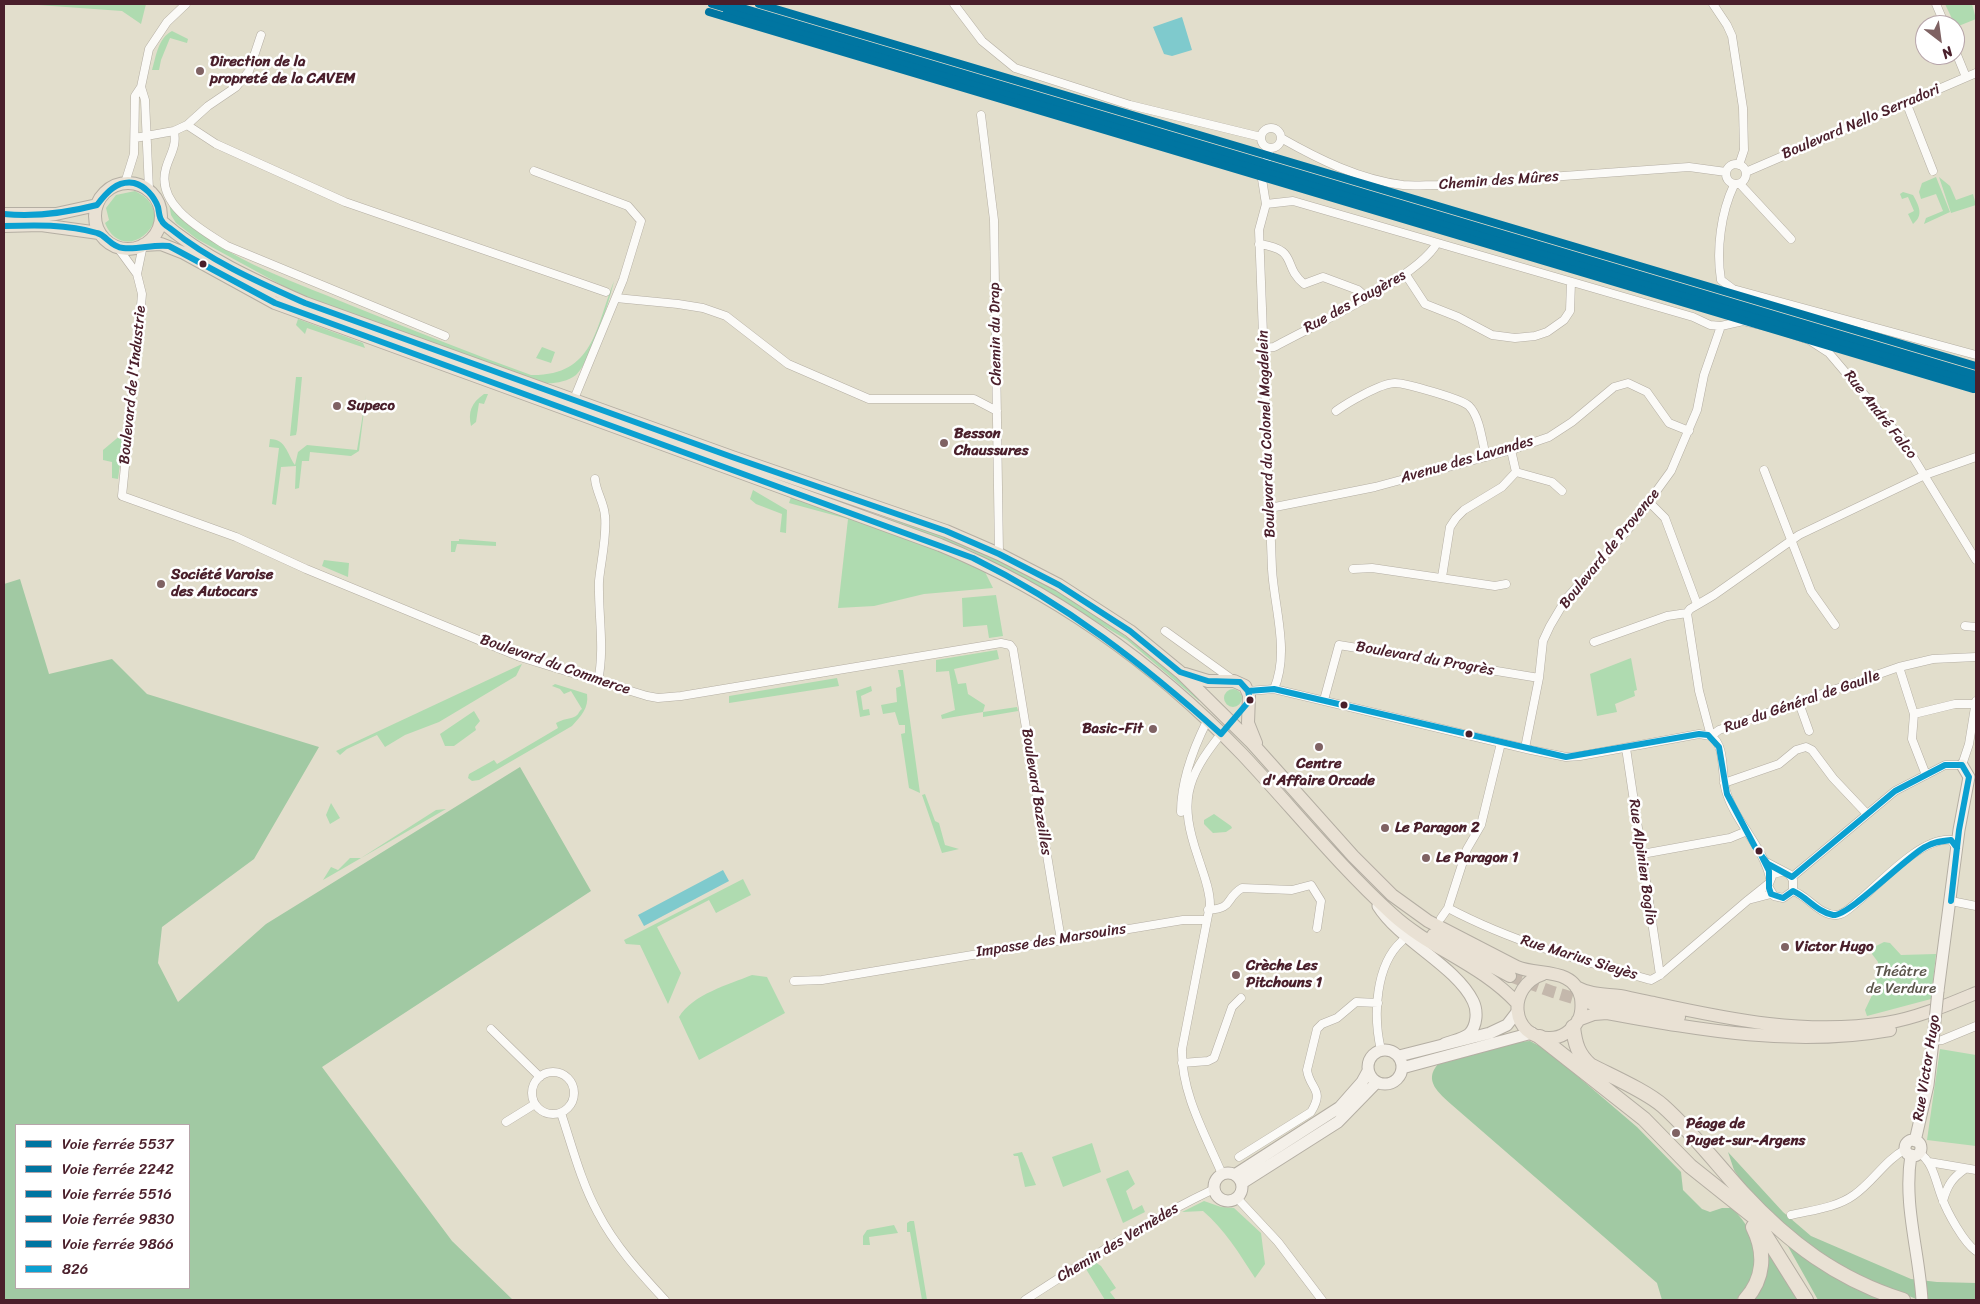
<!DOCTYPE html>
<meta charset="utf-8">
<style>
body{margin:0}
#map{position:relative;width:1980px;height:1304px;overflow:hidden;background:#e2decc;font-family:Sriracha,sans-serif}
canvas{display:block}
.frame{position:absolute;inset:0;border:5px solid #4a1f2b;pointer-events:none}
.legend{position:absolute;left:15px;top:1124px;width:175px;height:165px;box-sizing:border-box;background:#fff;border:1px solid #b7a5aa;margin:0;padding:6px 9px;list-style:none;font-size:15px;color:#4a1f2b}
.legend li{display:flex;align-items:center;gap:10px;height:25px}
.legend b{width:25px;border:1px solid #b7a5aa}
.north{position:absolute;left:1915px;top:15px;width:50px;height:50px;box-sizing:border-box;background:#fff;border:1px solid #b7a5aa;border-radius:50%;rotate:150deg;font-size:14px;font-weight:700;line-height:20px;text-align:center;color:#4a1f2b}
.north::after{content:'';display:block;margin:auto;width:18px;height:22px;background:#7f6263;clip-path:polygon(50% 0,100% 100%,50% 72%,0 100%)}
</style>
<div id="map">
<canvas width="1980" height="1304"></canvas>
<div class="frame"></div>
<ul class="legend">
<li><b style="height:6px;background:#0075a1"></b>Voie ferrée 5537</li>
<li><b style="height:6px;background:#0075a1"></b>Voie ferrée 2242</li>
<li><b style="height:6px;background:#0075a1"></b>Voie ferrée 5516</li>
<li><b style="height:6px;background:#0075a1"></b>Voie ferrée 9830</li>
<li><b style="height:6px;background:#0075a1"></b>Voie ferrée 9866</li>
<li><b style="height:6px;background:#0ba0d1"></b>826</li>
</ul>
<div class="north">N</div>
</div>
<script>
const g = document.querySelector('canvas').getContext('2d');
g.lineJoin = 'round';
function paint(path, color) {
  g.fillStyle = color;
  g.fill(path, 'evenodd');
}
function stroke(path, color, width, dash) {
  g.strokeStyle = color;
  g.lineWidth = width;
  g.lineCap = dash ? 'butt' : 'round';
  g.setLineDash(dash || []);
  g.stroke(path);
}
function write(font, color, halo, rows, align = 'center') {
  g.font = font + ' Sriracha,sans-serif';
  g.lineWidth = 5;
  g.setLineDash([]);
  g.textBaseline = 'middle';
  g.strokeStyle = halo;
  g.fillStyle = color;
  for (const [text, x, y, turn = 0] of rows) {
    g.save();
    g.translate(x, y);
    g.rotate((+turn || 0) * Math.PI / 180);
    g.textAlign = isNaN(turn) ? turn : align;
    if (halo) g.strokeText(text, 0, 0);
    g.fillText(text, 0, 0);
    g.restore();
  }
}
paint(new Path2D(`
 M24,4H146L141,24L122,11Z
 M1945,4H1972L1976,19L1956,27Z
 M172,31L188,39L187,43L170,38L161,60L159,70H152C156,57 158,38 172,31Z
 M1936,177L1950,212L1924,224L1926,218L1943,211L1936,194L1921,199L1919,192L1922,183Z
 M1939,177L1950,186L1956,200L1973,194L1976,205L1951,213Z
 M135,191C148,197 155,206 155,220C145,245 116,251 105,223L109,220L106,208L116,195Z
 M1903,192L1913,195C1919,206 1924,215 1913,224L1908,214L1914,211L1908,197L1902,199L1900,194Z
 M169,203C215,257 286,278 350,305C410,329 470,353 531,375C594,376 595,329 614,281C609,302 591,361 576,375C567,382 553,384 543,383L296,293L197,239L176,223L171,215Z
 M298,319L363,343L365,348L307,328L305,334L296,325Z
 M542,347L555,352L551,363L536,358Z
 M296,377H302L297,430L296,435L290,436Z
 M484,394H488L484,404L479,403L476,422L471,426C468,412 471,403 484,394Z
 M366,395L359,451L351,456L310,452L309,461H302L299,488L295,489L296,466L281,467L276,505L272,504L279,448L269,447L270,439C286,439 287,454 295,465L298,452L307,445L357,450Z
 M122,434L124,435L118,479L112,478V462L103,460V450Z
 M753,490L787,510L786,533L780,532L782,514L756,504L750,499Z
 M791,497L903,535L983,568L993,588L924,594L874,606L838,608L848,519L789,503Z
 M878,515C908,525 939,533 968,545C1056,582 1133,636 1202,701H1199L1127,640L1033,584L972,551Z
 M459,539L496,542V546L457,544L455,552H451V541H459Z
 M324,560L349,563L348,577L322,566Z
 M996,595L1003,636L989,638L987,625L963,627L962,598Z
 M997,650L999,659L954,669L958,684L966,683L968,694L985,705L983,712L1017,707L1018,711L983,717V712L942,719L941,715L955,710L949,671L936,672V660Z
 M1631,658L1637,690L1634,691L1635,696L1615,704L1617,712L1597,716L1590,674Z
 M522,664L516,676L439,722L405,735L385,747L377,735L347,749L340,755L336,751Z
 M898,670H903L920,793L909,788L901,734L905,733V725H899L895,712L883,714L881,705L897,702L896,688L901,686Z
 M837,678L839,686L729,703V696Z
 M555,684L587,694C589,708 581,716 572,726L479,780L472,781L468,778L469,774L494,760L497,764L558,728L556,723C563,719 569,719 574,717C579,715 578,712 582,709L571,691L564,694L560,689L552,686Z
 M871,686L872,691L861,696L863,710L869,709L870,715L860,717L856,691Z
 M1224 698a9 9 0 1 1 18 0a9 9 0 1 1-18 0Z
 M474,711L480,721L475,727L476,730L454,746H445L440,734Z
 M925,794L935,821L939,823L945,845L959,849L942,853L922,795Z
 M331,803L340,818L330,824L326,815Z
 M446,809L323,880L331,867L338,870L350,858H361L436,810Z
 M1214,814L1231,826L1232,828L1226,832L1213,833L1204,824V820Z
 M743,879L751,895L716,913L709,900L657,927L681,973L668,1004L640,945L626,944L624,940Z
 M1884,942L1890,943L1901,955L1936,954L1931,999L1867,1016L1865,1010L1874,991L1878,962L1872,954L1876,946Z
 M752,975L767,977L785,1013L699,1060L679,1017C693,994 728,985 752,975Z
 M1940,1049L1976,1055V1146L1927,1140Z
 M1092,1143L1101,1172L1063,1187L1052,1157Z
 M1022,1152L1036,1185L1025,1187L1018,1156H1014L1013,1154Z
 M1128,1170L1135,1184L1126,1191L1133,1210L1142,1205L1145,1212L1123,1223L1106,1179Z
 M1204,1201L1221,1207L1234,1208L1261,1233L1265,1264L1255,1278C1239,1253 1225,1230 1203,1211L1182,1212Z
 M910,1221H914L927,1300H922L910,1232H907V1223Z
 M894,1225L898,1233L869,1237L870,1245H863V1236L867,1230Z
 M1095,1262L1101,1266L1116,1288L1110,1292L1116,1300H1105L1086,1269Z`), '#afdbb0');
paint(new Path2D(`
 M20,579L49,674L112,659L147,694L319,747L254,859L162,927L158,963L178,1002L266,924L520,767L591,891L322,1067L452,1241L513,1300H4V584ZM16,1125H189V1288H16Z
 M1530,1041L1547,1050L1637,1127L1681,1172L1683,1190L1702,1209L1710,1212L1722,1208H1732C1762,1238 1765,1268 1736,1300H1662L1657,1283L1452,1105C1439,1093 1423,1081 1438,1064L1516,1042Z
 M1728,1152L1783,1212L1811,1236L1911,1279L1937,1282L1976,1283V1300H1919L1842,1270L1794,1237L1745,1186L1734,1170Z
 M1766,1241L1801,1300H1751Z
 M1785,1241L1890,1300H1818Z`), '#a1c9a3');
paint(new Path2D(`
 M1182,17L1192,50L1172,56L1164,54L1153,27Z
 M723,870L729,881L644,926L638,915Z`), '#7fcacd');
stroke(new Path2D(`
 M1510,976L1553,992L1590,1003`), '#c4b8ac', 12, [12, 6]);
const street = new Path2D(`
 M954,4L982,41L1015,68L1130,105L1261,137
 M1713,4L1727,25L1732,36L1743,108L1744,150L1739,165
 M1936,4L1945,25
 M1955,50L1966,77
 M141,87L145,100L149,190
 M1906,102L1933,171
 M981,115L994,220L999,554
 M187,125L208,106L236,87L249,71L261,35
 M1261 138a10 10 0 1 1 20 0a10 10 0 1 1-20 0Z
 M174,131C177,147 170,154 166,168C155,205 202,230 227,246L445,336
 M135,138L174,131L187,125L216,144L345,202L606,292
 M1281,138C1318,159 1360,180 1403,185C1414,186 1426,185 1438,185L1689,167L1726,172
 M1270,148L1262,179L1266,204L1259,230C1264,343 1267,456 1272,569C1274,607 1290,652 1274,689
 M1726 174a10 10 0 1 1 20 0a10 10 0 1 1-20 0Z
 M534,171L628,206L641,221L623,280L574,399
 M1746,172L1976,73
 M125,183L134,154L135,96L141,87L149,49L167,22L186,4
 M1740,184L1791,239
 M1734,185C1721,212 1716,250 1721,280L1733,289L1976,355
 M1266,204L1293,201L1693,317L1710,325L1721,326L1743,321L1774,328L1809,340L1829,353L1902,439L1976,560
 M1259,244C1300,250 1281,265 1304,284L1323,277L1358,290L1366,297
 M143,245L137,274L142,294L140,317L122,496L236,537L306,569L520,657L647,696L658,698L681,696L1001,643L1010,645L1013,649L1061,940
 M118,248L137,274
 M1406,275L1425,304L1458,317L1492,335L1515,338L1535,336L1547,332L1564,320L1570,311L1571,282
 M616,298L678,304L703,308L726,316L788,364L869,399H974L997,411
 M1264,348L1274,347C1312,326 1418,278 1437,243
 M1336,411C1347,403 1381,383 1395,383C1405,383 1462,399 1469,406C1480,417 1482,441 1486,457
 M1764,470L1811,591L1835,625
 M1516,472L1552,482L1562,491
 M595,479C596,492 604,502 605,516C607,537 601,560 599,581C598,614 605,648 598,681
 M1650,503L1665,518L1697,604
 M1270,508L1375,487L1511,450L1549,437L1572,422L1614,387L1628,383L1647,392L1669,423L1689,431
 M1353,569L1372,568L1495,586L1506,584
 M1442,577L1450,527L1456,518L1464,510L1502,487L1516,472L1511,450
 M1687,613L1699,691L1711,736
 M1965,626L1976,627
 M1165,631L1233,680
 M1594,642L1667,616L1687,613L1690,609L1714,595L1799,535L1925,475L1976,457
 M1899,667L1914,714L1912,739L1926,775
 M1248,691L1274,689L1531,750L1566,757L1580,756L1699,734L1711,736L1719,730L1899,667L1933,659L1976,657
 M1324,700L1339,645L1539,678
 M1799,703L1809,731
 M1914,714L1955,704H1975
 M1221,734C1185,779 1179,802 1198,857C1203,873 1210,889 1210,905L1182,1049C1181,1093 1205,1134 1222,1174
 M1711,736C1726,745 1721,775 1726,791C1735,822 1763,846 1770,878
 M1525,748L1539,678L1543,641L1550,626L1566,599L1631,526L1671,471L1697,410L1704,375L1721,326
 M1626,748L1660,975
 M1724,783L1779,764L1796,750L1806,747L1812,750L1833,778L1867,814
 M1181,812C1181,780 1193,749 1207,721
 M1642,854L1730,838L1747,831
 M1766,862L1789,874L1793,880V891L1783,898L1774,896L1768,886L1773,874L1781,872
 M1792,877L1895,791L1945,765H1962L1969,744L1976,701
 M1768,884L1748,900L1771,894
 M1793,891C1808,896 1819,915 1836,915C1843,915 1850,908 1856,903C1879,885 1920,837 1951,840L1957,848
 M1951,901L1976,906
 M1448,908C1512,942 1582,961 1651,980L1660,975L1748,900
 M1208,910C1235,908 1224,899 1242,888L1292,890L1311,885L1321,901L1317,928
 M1441,918L1448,908L1467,849L1481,825L1501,743
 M794,981L822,980L1183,920H1207
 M491,1029L540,1077
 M1933,1041L1942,1040L1976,1026
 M1381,1050C1373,1016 1375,965 1402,941
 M1182,1063L1208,1061L1214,1058L1232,1007L1241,998
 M532 1093a21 21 0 1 1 42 0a21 21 0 1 1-42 0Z
 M561,1113C572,1146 581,1182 598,1213C615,1246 641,1274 665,1300
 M506,1122L535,1104
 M1919,1153C1933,1161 1936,1183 1942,1198C1947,1212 1964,1243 1976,1251
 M1239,1157L1311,1112C1325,1089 1310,1090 1307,1070L1317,1029L1322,1024L1337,1018L1356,1002L1378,1003
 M1929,1162L1976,1170
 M1237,1198L1278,1242L1322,1300
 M1943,1201C1947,1186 1952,1178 1965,1169
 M1791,1215C1812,1210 1836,1208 1854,1195C1873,1182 1885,1160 1906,1149
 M1025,1300C1086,1261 1148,1220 1214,1189`);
const secondary = new Path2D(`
 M1378,906C1400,941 1456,966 1473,1001C1478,1011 1477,1026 1469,1034C1463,1039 1451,1041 1444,1044
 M1938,991L1959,830L1969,777L1962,765
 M1368 1067a17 17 0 1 1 34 0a17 17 0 1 1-34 0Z
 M1399,1056L1490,1033L1507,1025L1517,1012
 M1402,1068L1532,1033
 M1905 1148a8 8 0 1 1 16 0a8 8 0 1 1-16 0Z
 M1915,1141L1928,1085L1933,1041
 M1911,1155C1903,1204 1919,1251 1922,1300
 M1214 1187a14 14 0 1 1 28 0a14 14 0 1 1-28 0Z
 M1236,1174L1340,1107L1362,1082L1368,1071
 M1242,1183L1338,1122L1377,1082`);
const primary = new Path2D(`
 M95 216a33 33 0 1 1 66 0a33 33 0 1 1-66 0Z
 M4,214H56L97,205
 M161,221C202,257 255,281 305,303L732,457L946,531L999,554L1059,585L1130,631L1180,672L1252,743L1353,856L1392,895L1428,921L1517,967C1539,976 1574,967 1581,998C1582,1006 1582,1014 1578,1021C1572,1031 1561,1038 1550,1038C1510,1039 1506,986 1543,974
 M4,226L41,225L99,233
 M143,245L161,244L184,253L275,303L940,545C1055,592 1156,665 1242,754C1292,807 1338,865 1392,914C1430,949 1481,964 1517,1003
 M1185,674L1208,681H1234L1245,686L1249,695L1248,723L1256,743
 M1433,935L1510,976
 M1576,987C1591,995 1604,994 1620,996C1631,998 1642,1001 1654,1003C1732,1020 1805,1035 1886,1023C1917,1018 1947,1005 1976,993
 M1590,1003L1679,1017
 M1578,1020L1594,1014L1607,1013C1701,1030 1794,1047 1890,1030`);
const highway = new Path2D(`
 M1573,1027C1575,1044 1578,1054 1590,1065C1611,1076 1646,1091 1663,1106C1692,1132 1716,1163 1742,1192C1789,1243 1837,1279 1903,1300
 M1540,1037L1644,1119L1690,1166L1754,1217L1806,1300
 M1745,1300C1764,1279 1766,1253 1753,1227`);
stroke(street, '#b4aea3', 9);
stroke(secondary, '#b4aea3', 13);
stroke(primary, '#b4aea3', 14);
stroke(highway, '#b4aea3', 16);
stroke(street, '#fbfaf7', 8);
stroke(secondary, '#f4f0e9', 11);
stroke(primary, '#e9e1d4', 12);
stroke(highway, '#e9e1d4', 14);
const secondaryBridge = new Path2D(`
 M1933,1041L1938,991`);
stroke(secondaryBridge, '#b4aea3', 13, []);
stroke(secondaryBridge, '#f4f0e9', 11);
stroke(new Path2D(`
 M4,214C36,217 66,213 97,205C106,193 117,180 134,183C145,186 154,196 158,207C159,211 159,218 162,221C163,224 168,227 171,229C210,261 258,282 305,303L732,457L946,531L999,554L1059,585L1130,631L1180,672L1208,681L1240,682L1248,691L1250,700L1221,734C1144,665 1066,604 973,558L275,303L169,246C153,244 138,250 123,248C111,247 106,235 97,233C67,224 34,225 4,226
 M1248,691L1274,689L1566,757L1699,734L1708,735L1719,747L1727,794L1755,847L1768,864L1792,877L1895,791L1945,765H1962L1969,777L1959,830L1951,901
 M1759,851L1769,871V888L1771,894L1783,898L1793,891C1807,897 1817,912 1833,915C1848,917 1905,858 1925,847C1933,842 1942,841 1951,840L1957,848`), '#0ba0d1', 6);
stroke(new Path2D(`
 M712,4L1976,381`), '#0075a1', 8);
stroke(new Path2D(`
 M729,4L1976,375`), '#0075a1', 8);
stroke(new Path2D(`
 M727,12L1974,383`), '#0075a1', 8);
stroke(new Path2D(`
 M709,12L1973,389`), '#0075a1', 8);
stroke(new Path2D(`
 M759,4L1976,366`), '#0075a1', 8);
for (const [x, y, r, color] of [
 [200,71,5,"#7f6263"],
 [203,264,4.5,"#4a1f2b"],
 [337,406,5,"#7f6263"],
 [944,443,5,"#7f6263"],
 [161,584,5,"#7f6263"],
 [1250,700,4.5,"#4a1f2b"],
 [1344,705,4.5,"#4a1f2b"],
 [1153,729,5,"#7f6263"],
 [1469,734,4.5,"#4a1f2b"],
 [1319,747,5,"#7f6263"],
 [1385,828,5,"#7f6263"],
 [1759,851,4.5,"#4a1f2b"],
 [1426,858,5,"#7f6263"],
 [1785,947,5,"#7f6263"],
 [1236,975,5,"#7f6263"],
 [1676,1133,5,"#7f6263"]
]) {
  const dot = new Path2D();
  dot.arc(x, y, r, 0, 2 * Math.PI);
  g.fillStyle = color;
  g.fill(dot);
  stroke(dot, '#fff', 2);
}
write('bold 15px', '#4a1f2b', '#fff', [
 ["Direction de la",210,62],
 ["propreté de la CAVEM",210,79],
 ["Supeco",347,406],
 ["Besson",954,434],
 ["Chaussures",954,451],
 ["Société Varoise",171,575],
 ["des Autocars",171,592],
 ["Basic-Fit",1143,729,"right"],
 ["Centre",1319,764,"center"],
 ["d'Affaire Orcade",1319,781,"center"],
 ["Le Paragon 2",1395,828],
 ["Le Paragon 1",1436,858],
 ["Victor Hugo",1795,947],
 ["Crèche Les",1246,966],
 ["Pitchouns 1",1246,983],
 ["Péage de",1686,1124],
 ["Puget-sur-Argens",1686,1141]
], 'left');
write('15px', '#4a1f2b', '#fff', [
 ["Boulevard Nello Serradori",1861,122,-23],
 ["Chemin des Mûres",1499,181,-4],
 ["Rue des Fougères",1355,302,-29],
 ["Chemin du Drap",996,334,-91],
 ["Boulevard de l'Industrie",133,385,-84],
 ["Rue André Falco",1880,415,52],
 ["Boulevard du Colonel Magdelein",1267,434,-92],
 ["Avenue des Lavandes",1467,460,-16],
 ["Boulevard de Provence",1610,549,-51],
 ["Boulevard du Progrès",1425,659,10],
 ["Boulevard du Commerce",555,665,19],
 ["Rue du Général de Gaulle",1802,702,-19],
 ["Boulevard Bazeilles",1036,792,81],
 ["Rue Alpinien Boglio",1642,862,82],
 ["Impasse des Marsouins",1051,941,-9],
 ["Rue Marius Sieyès",1579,958,17],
 ["Rue Victor Hugo",1927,1068,-81],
 ["Chemin des Vernèdes",1118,1243,-31]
]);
write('15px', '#5c564c', '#fff', [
 ["Théâtre",1901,972],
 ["de Verdure",1901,989]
]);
</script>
